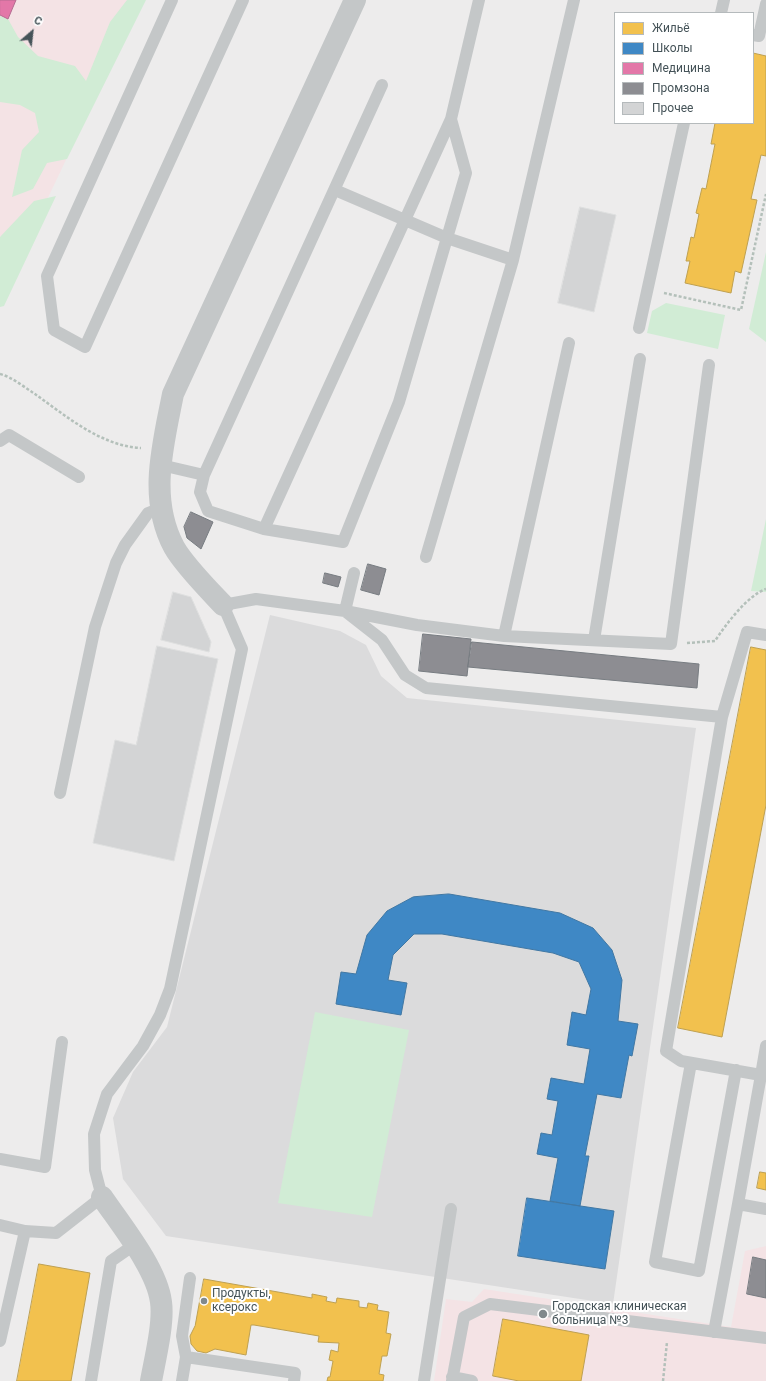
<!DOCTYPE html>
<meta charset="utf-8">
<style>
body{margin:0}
#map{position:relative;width:766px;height:1381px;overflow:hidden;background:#edecec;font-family:Roboto,sans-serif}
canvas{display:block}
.legend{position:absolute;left:614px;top:12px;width:140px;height:112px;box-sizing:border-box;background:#fff;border:1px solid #b5babc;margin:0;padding:5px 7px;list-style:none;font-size:12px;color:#455358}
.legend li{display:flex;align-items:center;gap:8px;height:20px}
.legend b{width:20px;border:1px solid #b5babc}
.north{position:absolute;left:12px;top:12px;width:40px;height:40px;-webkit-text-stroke:3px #fff;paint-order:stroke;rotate:28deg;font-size:11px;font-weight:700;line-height:16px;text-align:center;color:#455358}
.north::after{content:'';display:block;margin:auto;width:14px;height:18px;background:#455358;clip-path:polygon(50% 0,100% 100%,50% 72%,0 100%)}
</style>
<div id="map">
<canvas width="766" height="1381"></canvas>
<ul class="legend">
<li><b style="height:11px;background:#f2c14e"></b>Жильё</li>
<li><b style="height:11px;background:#3f88c5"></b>Школы</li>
<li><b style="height:11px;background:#e377a8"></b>Медицина</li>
<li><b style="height:11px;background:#8d8d92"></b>Промзона</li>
<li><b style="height:11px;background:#d3d4d5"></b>Прочее</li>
</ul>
<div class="north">С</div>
</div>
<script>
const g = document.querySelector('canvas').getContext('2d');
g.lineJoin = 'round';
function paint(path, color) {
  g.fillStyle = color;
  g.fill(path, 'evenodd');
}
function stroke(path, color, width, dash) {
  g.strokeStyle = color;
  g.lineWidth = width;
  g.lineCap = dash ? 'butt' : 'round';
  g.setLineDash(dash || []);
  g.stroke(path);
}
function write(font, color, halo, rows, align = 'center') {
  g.font = font + ' Roboto,sans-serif';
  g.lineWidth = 4;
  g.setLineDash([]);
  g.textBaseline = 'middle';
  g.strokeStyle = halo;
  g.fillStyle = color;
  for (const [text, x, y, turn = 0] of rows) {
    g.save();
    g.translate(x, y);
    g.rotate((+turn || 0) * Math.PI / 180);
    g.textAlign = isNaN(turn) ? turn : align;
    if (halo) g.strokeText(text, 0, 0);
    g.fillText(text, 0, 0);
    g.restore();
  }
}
paint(new Path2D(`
 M270,615L340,631L366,645L381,676L407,698L696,728L613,1304L166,1236L123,1179L113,1118L133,1072L167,1027Z`), '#dbdbdc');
paint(new Path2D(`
 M0,0H142L6,286L0,283Z
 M766,1246V1381H434L446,1299L472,1302L484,1289L731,1327L745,1251Z`), '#f4e3e5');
paint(new Path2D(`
 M127,0H146L67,159L47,163L33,189L12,197L22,150L39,132L35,113L20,105L0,102V16L8,19L18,37L38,56L75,66L86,81L110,22Z
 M56,196L4,306L0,307V237L34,201Z
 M766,252V342L749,329Z
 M666,303L725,315L718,349L647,333L652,311Z
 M766,519V592L751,591Z
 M315,1012L409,1030L372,1217L278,1203Z`), '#d1ecd5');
const homes = new Path2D(`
 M753,53L766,56V156L761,155L751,199L757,200L741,273L735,271L731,293L685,283L690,261H686L691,237L694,238L699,214L696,213L702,188L706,189L715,144H711L715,123H753Z
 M751,647L766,650V805L722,1037L678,1028Z
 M760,1172L766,1173V1190L757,1188Z
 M39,1264L90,1273L71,1381H17Z
 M204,1279L312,1298V1294L327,1297L326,1301L336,1303L337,1298L359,1301V1307L367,1308L368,1303L378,1305L377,1310L389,1312L386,1333L391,1334L387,1356H382L379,1374L384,1375L383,1381H327L328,1377H330L333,1361L329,1360L331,1350L338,1352L339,1343L318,1342L319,1336L254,1325H251L246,1355L215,1349L206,1353L197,1351L191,1344L190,1336L195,1326Z
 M503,1319L589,1335L581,1381H519L493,1376Z`);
paint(homes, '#f2c14e');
stroke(homes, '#bea051', 1);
const schools = new Path2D(`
 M449,894L560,913L593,928L612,950L622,980L618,1021L638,1024L632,1056L629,1055L621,1098L597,1094L585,1156H589L580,1206L550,1201L558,1158L537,1154L541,1133L552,1135L558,1101L547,1099L551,1078L584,1084L590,1049L567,1045L572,1012L586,1015L591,989L579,962L553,953L442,934H414L393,955L388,980L407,983L401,1015L336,1004L341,972L356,974L367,935L387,911L413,897Z
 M527,1198L614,1211L605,1269L518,1256Z`);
paint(schools, '#3f88c5');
stroke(schools, '#4178a4', 1);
const health = new Path2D(`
 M0,0H16L8,19L0,15Z`);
paint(health, '#e377a8');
stroke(health, '#b46c90', 1);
const industry = new Path2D(`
 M191,512L213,522L201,549L187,538L184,527Z
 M368,564L386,569L379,595L361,590Z
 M325,573L341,577L338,587L323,583Z
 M423,634L471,639L467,676L419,671Z
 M472,642L699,664L697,688L468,667Z
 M753,1257L766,1260V1298L747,1294Z`);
paint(industry, '#8d8d92');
stroke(industry, '#777c81', 1);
const building = new Path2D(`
 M580,207L616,215L594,312L558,303Z
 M173,592L191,597L211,642L209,652L161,640Z
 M157,646L218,659L174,861L93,843L115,740L136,745Z`);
paint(building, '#d3d4d5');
stroke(building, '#dedfdf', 1);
stroke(new Path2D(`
 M664,293L741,310L766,194
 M0,374C12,377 24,387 35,394C66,416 101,446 141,448
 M687,643L715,641C726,624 748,595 766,589
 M663,1381L667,1342`), '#b4c0ba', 2.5, [3, 2]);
stroke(new Path2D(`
 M172,0L47,276L54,330L85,347L243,0
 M721,13L724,0
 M753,35L759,36L766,4
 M382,85L204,475L200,492L208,511L264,529L343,542L399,402L466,173L451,119
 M335,190L447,238L513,260
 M639,328L684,123
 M0,441L9,435L79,477
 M161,465L204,475
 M264,529L451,119L479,0
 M426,557L513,260L574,0
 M354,573L345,611L382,640L405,675L426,688L722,717
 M766,635L747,632L722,717L666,1051L681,1061L761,1075L766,1046
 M504,636L569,343
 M594,640L640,359
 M60,793L95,627L116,563L125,545L148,513L161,508
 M691,1063L655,1262L699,1271L736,1070
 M761,1075L738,1204L766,1209
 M0,1159L45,1167L62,1042
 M0,1225L25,1231L56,1233L102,1197L95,1170L94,1134L107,1094L143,1046L160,1015L170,989L242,649L223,605L256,599L345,611L417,625L504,636L671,644L709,365
 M714,1332L738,1204
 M0,1341L25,1231
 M186,1357L182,1336L190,1278
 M452,1377L472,1381
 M91,1381L111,1261L134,1245
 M182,1381L186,1357L295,1373L294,1381
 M424,1381L451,1209
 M452,1381L464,1317L490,1304L766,1338`), '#c4c7c8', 12);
stroke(new Path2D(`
 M223,605C208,589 184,565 174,547C148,498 163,445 173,394L355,0
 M102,1197C121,1225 157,1269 161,1302C164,1323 155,1359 151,1381`), '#c4c7c8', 22);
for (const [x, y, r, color] of [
 [204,1301,4,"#80898c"],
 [543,1314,5,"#80898c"]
]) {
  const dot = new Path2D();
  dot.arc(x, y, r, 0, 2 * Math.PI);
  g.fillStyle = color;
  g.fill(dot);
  stroke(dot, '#fff', 1.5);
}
write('12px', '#455358', '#fff', [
 ["Продукты,",212,1294],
 ["ксерокс",212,1308],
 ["Городская клиническая",552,1307],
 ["больница №3",552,1321]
], 'left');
</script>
